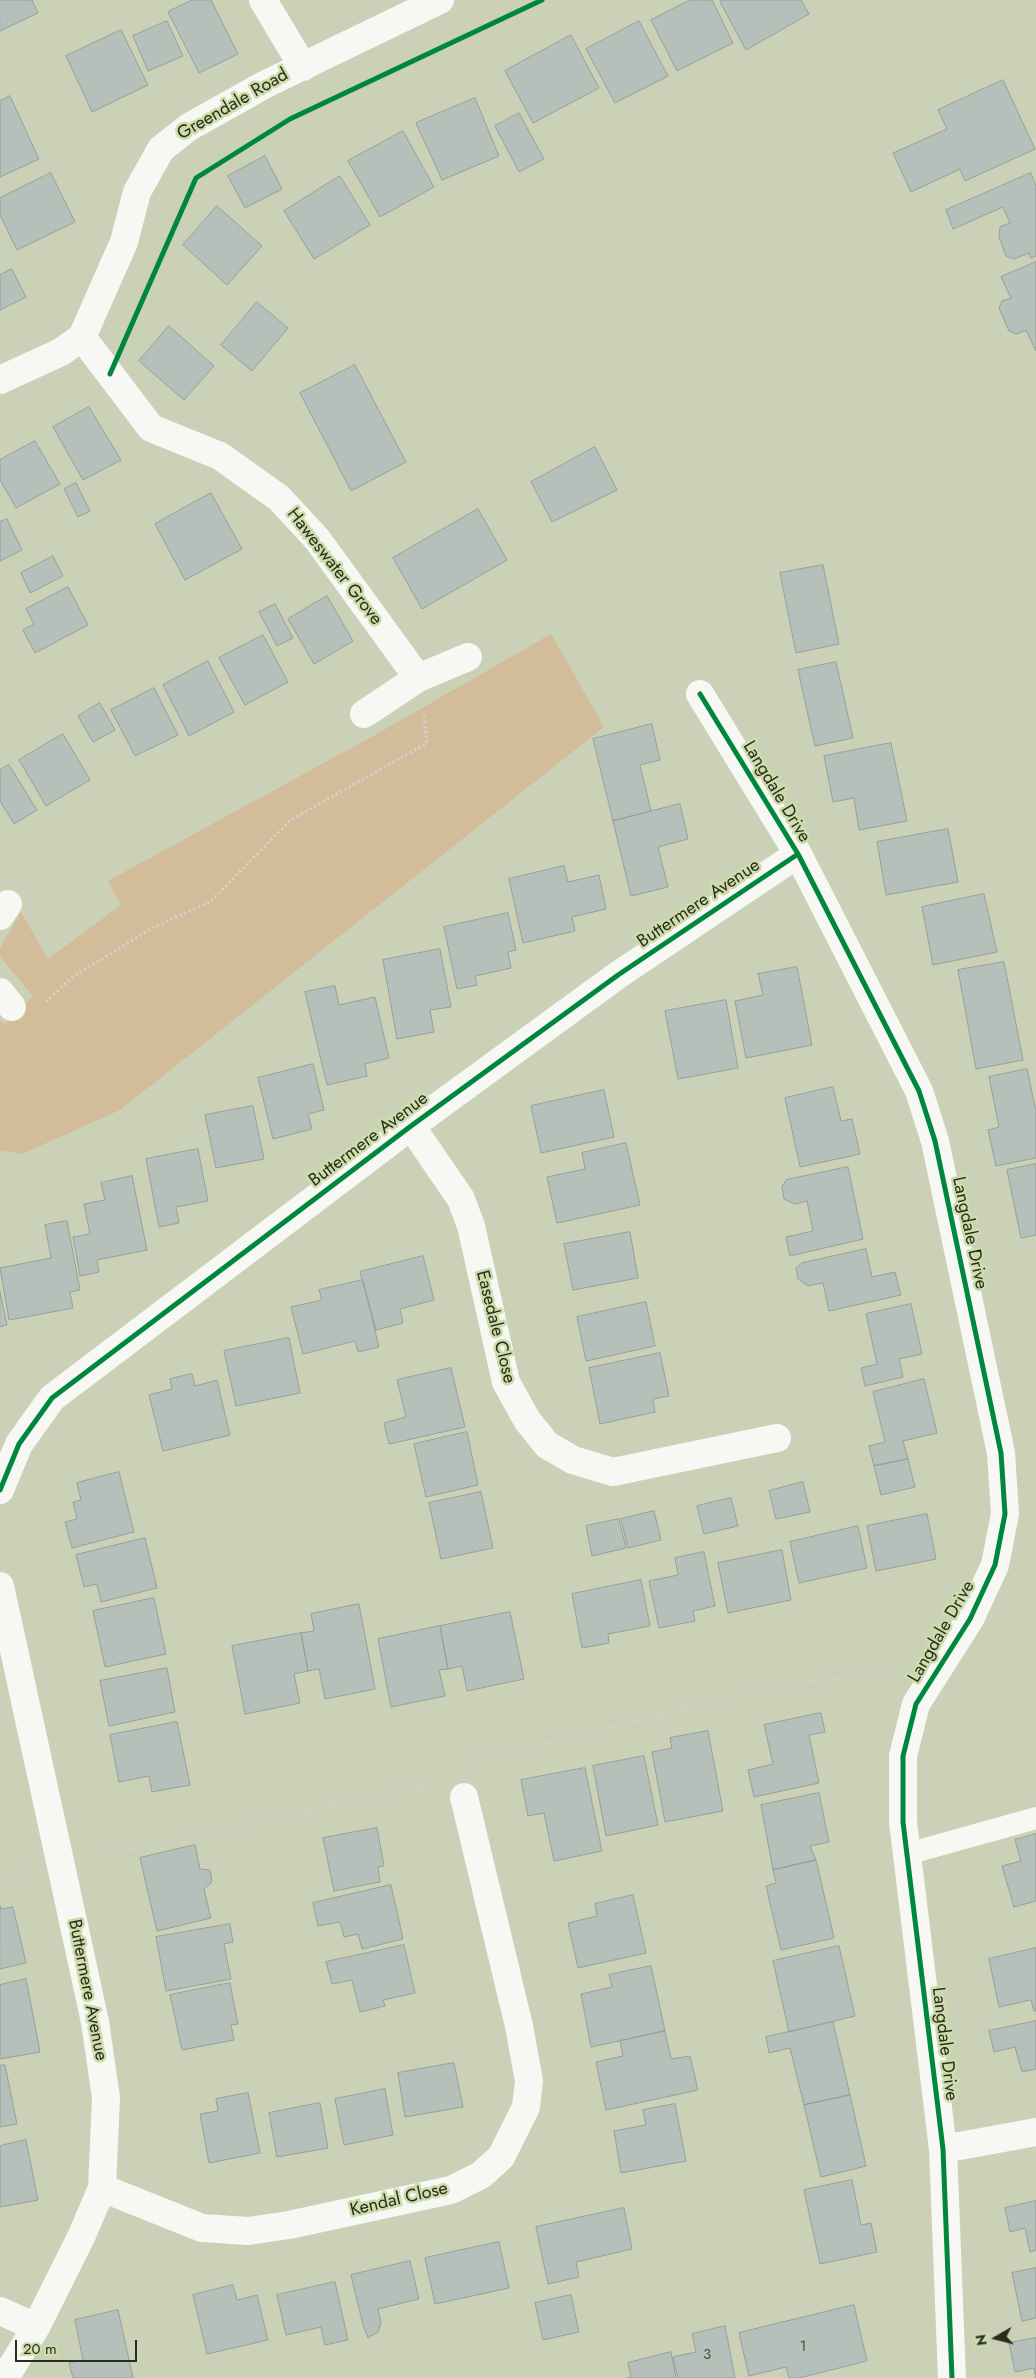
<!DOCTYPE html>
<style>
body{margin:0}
#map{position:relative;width:1036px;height:2378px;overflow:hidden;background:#cad1b7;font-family:Jost,sans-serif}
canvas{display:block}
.north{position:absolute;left:971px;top:2313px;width:50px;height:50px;-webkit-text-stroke:4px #cedcac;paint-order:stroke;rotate:262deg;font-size:14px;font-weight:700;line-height:20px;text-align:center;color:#282e1b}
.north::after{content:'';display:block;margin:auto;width:18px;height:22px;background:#282e1b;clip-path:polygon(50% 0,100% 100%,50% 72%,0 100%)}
.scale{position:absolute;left:15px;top:2340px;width:122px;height:22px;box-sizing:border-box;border:2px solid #282e1b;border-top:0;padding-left:6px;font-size:15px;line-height:18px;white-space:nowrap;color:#282e1b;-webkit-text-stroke:4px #cedcac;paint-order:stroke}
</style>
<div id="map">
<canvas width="1036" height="2378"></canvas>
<div class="north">N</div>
<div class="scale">20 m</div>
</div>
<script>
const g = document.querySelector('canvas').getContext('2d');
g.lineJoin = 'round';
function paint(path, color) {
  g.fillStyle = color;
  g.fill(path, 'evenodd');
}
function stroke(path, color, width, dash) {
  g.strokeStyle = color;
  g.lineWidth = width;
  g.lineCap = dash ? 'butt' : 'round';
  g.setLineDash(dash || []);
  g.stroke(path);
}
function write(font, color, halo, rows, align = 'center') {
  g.font = font + ' Jost,sans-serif';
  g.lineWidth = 5;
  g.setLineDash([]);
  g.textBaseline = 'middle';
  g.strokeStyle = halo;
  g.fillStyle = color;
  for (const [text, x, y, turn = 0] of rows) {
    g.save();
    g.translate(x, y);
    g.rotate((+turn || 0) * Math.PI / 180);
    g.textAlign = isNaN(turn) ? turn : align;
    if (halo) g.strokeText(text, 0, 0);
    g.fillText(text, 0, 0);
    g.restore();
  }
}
paint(new Path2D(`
 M551,634L604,727L120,1110L22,1154L0,1150V1020L5,1024L33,996L0,957V948L21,912L48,959L121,905L108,881L375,735Z`), '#d3bc9a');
const building = new Path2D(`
 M0,0H32L38,13L0,31Z
 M192,0H211L238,54L199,73L168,12Z
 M690,0H712L733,43L677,71L651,20Z
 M723,0H801L809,14L746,50L720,2Z
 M167,21L183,56L148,71L133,36Z
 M639,21L668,76L615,103L586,49Z
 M121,30L148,85L92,112L66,56Z
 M571,35L599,88L533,123L505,71Z
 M1003,80L1035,149L965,181L960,169L911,192L893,153L947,129L938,110Z
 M10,96L39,159L0,177V101Z
 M475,98L499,156L442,180L416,123Z
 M519,113L544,159L519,172L495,126Z
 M403,131L434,187L380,217L348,161Z
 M265,156L282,189L245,208L228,176Z
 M51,173L75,222L17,250L0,215V198Z
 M1031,173L1036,186V256L1031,258L1029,253L1014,259L1006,256L999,237L1000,227L1010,223L1003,207L953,229L946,210Z
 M340,176L370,225L314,259L284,211Z
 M217,206L262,246L227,285L183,245Z
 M1036,262V351L1026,330L1017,334L1009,331L999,308L1002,301L1011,298L1001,277Z
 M12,269L26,297L0,310V275Z
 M257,302L288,328L252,371L221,345Z
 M169,326L214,366L184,400L139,361Z
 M355,365L406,462L351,491L300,393Z
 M89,407L121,460L83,480L53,427Z
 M35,441L60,484L16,508L0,480V460Z
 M595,447L617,490L552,522L531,482Z
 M76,483L90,511L78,517L64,489Z
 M211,493L242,549L185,580L155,524Z
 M478,509L507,560L422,609L393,558Z
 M7,519L22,550L0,561V522Z
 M53,556L63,576L30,593L21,573Z
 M823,565L839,644L796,653L780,573Z
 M68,587L88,625L35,653L23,630L34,624L26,609Z
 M327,596L353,641L314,664L288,619Z
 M275,604L293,638L277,646L259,612Z
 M263,635L288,682L245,705L219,658Z
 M208,661L234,712L189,736L163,685Z
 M836,662L853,738L815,746L798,670Z
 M154,688L178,735L135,756L111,710Z
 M100,703L115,730L93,742L78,716Z
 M652,724L660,760L640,765L651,811L613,821L593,739Z
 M63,734L90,780L46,806L19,760Z
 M891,743L907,821L859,830L854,798L833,802L824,756Z
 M9,765L37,810L14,824L0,801V770Z
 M680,804L688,839L658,847L668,887L631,896L613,821Z
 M948,829L958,882L886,895L877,842Z
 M564,866L568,882L599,875L606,909L572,917L575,931L523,943L509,879Z
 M984,894L997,952L933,965L922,907Z
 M508,913L516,950L508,952L511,968L475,976L477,985L457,989L444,927Z
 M440,949L451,1007L430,1010L434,1032L397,1039L383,960Z
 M1004,962L1023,1060L976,1069L958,970Z
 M797,967L812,1045L746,1058L735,1001L763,995L758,974Z
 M335,986L339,1005L375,997L389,1058L365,1064L367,1076L327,1085L305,992Z
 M726,1000L738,1068L678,1079L665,1011Z
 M313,1064L324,1110L308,1114L312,1129L273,1139L258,1078Z
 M1027,1069L1036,1111V1158L996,1166L988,1130L999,1127L989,1077Z
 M833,1087L841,1121L852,1119L860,1154L800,1167L785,1098Z
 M604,1090L614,1137L541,1153L531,1106Z
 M253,1106L264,1159L216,1168L205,1115Z
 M626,1143L640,1205L557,1223L547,1177L585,1169L582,1153Z
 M198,1149L208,1201L176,1207L179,1223L159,1227L146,1159Z
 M1036,1164V1235L1021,1238L1007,1170Z
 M848,1167L863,1239L790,1256L786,1237L813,1231L807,1201L795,1204L784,1199L782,1187L786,1180Z
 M132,1176L147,1250L97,1260L99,1272L80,1276L73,1237L90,1234L84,1204L105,1200L101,1183Z
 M67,1221L80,1290L70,1292L73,1308L9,1320L0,1268L51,1258L45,1225Z
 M630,1232L638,1278L573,1290L564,1244Z
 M866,1249L872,1277L895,1272L901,1295L829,1311L823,1283L808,1286L798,1279L796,1268L802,1263Z
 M423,1256L434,1300L400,1309L403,1323L376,1330L360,1272Z
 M363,1280L379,1347L358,1352L355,1341L303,1354L291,1307L322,1300L319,1290Z
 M0,1292L7,1325L0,1327Z
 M646,1302L655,1346L586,1361L577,1317Z
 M911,1304L922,1354L899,1359L903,1377L865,1386L861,1368L877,1364L866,1314Z
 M289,1338L300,1393L236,1406L224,1351Z
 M660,1353L669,1396L653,1399L655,1412L600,1424L589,1368Z
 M451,1368L465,1427L389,1444L384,1423L406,1417L397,1380Z
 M192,1374L195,1386L217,1380L230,1435L163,1451L149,1395L172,1389L170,1379Z
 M924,1379L937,1433L903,1441L908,1459L874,1466L869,1446L885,1442L873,1392Z
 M467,1432L478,1485L426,1497L414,1444Z
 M908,1459L915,1487L881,1495L874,1466Z
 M119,1472L134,1532L72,1548L65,1522L77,1519L73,1502L81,1500L77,1483Z
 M803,1482L810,1512L776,1519L769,1491Z
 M481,1492L493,1548L441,1559L429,1503Z
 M731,1498L738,1526L704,1534L697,1506Z
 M654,1511L661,1540L628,1548L621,1519Z
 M927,1514L936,1559L876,1571L867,1526Z
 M619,1519L626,1548L592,1556L586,1526Z
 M858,1526L867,1568L799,1583L790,1542Z
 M145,1538L157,1588L101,1602L97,1584L84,1587L76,1555Z
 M782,1550L791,1600L728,1613L718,1563Z
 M704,1552L715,1606L693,1611L695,1621L659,1628L649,1581L678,1575L675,1558Z
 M641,1580L650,1626L608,1634L609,1643L582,1648L572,1594Z
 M154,1598L166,1654L105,1667L93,1611Z
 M359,1604L375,1689L325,1699L319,1669L308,1671L301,1633L314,1631L311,1614Z
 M510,1612L524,1679L467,1691L462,1666L448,1669L440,1626Z
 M440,1626L448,1669L439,1670L445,1696L391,1707L378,1639Z
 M301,1633L308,1671L294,1674L300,1703L245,1714L232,1646Z
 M167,1668L175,1712L109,1726L100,1681Z
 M821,1713L825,1732L809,1735L819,1783L754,1797L748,1770L773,1764L764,1725Z
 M177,1722L190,1785L152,1792L149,1776L119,1782L110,1735Z
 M708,1731L723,1811L665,1822L652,1752L672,1748L670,1738Z
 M644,1756L658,1825L606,1836L593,1766Z
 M585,1768L602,1851L554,1861L544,1813L528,1816L521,1780Z
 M819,1793L829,1842L810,1846L816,1860L773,1870L761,1805Z
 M377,1828L384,1866L378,1867L380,1882L334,1891L323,1838Z
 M1036,1834V1901L1014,1907L1002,1866L1021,1861L1015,1840Z
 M195,1845L200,1869L210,1870L212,1882L204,1889L211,1918L157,1931L140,1858Z
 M816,1860L834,1938L781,1950L766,1886L776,1883L773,1870Z
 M391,1885L403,1939L362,1949L358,1934L344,1937L340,1922L318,1926L313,1903Z
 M633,1895L646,1953L578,1968L568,1923L597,1916L595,1904Z
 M0,1906L1,1909L13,1907L26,1963L0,1969Z
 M230,1924L233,1942L224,1944L231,1979L166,1991L156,1937Z
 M404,1945L415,1993L383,2000L385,2006L360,2012L352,1980L332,1984L326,1962Z
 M839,1946L855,2016L789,2032L773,1961Z
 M1036,1948V2011H1034L1031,2000L999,2007L989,1959Z
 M651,1966L665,2031L591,2047L581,1994L612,1987L609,1975Z
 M26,1979L40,2052L0,2059V1985Z
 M230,1983L238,2024L231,2025L234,2040L182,2050L170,1995Z
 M1036,2021V2069L1022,2072L1015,2047L994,2052L989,2031Z
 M833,2022L850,2095L804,2105L790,2048L769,2053L766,2037Z
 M665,2031L671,2059L690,2056L698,2090L606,2110L596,2062L623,2056L620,2041Z
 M454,2063L463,2107L405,2117L398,2073Z
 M5,2065L17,2124L0,2127V2066Z
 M385,2089L393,2135L344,2145L335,2099Z
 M248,2093L260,2153L209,2163L200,2114L218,2111L216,2099Z
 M850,2095L866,2166L821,2177L804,2105Z
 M320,2103L328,2148L277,2157L269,2113Z
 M675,2104L686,2161L621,2173L614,2131L646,2125L643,2110Z
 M26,2140L38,2200L0,2207V2146Z
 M852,2180L861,2225L871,2223L877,2252L820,2264L804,2190Z
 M1036,2201V2250L1030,2252L1025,2228L1010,2232L1005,2208Z
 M624,2208L632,2249L576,2262L579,2277L548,2284L536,2227Z
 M499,2242L509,2288L435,2304L425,2258Z
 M410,2261L419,2299L378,2309L381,2323L378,2332L368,2338L363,2325L351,2275Z
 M1036,2268V2318L1022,2321L1012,2273Z
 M335,2282L348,2340L325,2345L321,2327L286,2335L277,2295Z
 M233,2285L237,2300L257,2295L268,2340L207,2354L193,2295Z
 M571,2295L579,2332L543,2340L535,2303Z
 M854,2305L867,2361L799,2378H789L786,2367L749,2376L739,2333Z
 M118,2310L133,2378H73L69,2363L83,2360L75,2320Z
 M725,2326L735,2378H678L673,2357L696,2352L692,2334Z
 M1036,2338V2378L1034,2368L1015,2372L1009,2343Z
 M671,2352L676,2378H627L631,2377L628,2363Z`);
paint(building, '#b5c0bb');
stroke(building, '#94a09a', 1);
stroke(new Path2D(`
 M127,336L196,178L290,119L542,0
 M46,1002L71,978L154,927L210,902L291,820L427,743L424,716
 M472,1761L771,1688L895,1669
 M94,1857L433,1784
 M0,1877L27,1871`), '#d0d2cb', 3, [2.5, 2.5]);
stroke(new Path2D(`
 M907,1854L1036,1818`), '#f7f8f4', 22);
stroke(new Path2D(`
 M263,0L303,67
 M82,337L151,428L220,456L279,498L317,539L418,678
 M0,380L61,352L82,337L124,242L137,192L161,149L189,127L264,85L440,0
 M700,694L798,854L919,1091L935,1141L1001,1453L1005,1514L995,1565L970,1619L916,1704L903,1756V1822L943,2149L952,2378
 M364,714L418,678L468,657
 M0,916L8,904
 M0,992L12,1007
 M411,1126L461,1199L471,1226L506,1382L527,1420L547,1445L573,1460L613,1472L777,1438
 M0,1490L19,1444L52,1398L411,1126L618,975L798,854
 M0,1586L95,2022L106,2098L102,2188L82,2235L36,2327L5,2378
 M943,2149L1036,2132
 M102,2188L202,2228L248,2231L289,2225L451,2190L481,2175L501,2157L526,2107L529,2081L519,2026L464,1797
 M0,2311L36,2327`), '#f7f8f4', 28);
stroke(new Path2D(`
 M110,374L196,178L290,119L542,0
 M700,694L798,854L919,1091L935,1141L1001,1453L1005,1514L995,1565L970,1619L916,1704L903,1756V1822L943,2149L952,2378
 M0,1490L19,1444L52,1398L411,1126L618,975L798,854`), '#00873e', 5);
write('15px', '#4b5243', null, [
 ["1",803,2347],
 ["3",707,2355]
]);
write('18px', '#282e1b', '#cedcac', [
 ["Greendale Road",233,105,-30],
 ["Haweswater Grove",334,567,52],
 ["Langdale Drive",776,792,59],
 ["Buttermere Avenue",699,904,-34],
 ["Buttermere Avenue",369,1140,-37],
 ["Langdale Drive",969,1233,78],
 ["Easedale Close",495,1327,76],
 ["Langdale Drive",942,1632,-60],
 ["Buttermere Avenue",87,1990,79],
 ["Langdale Drive",944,2044,83],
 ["Kendal Close",399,2200,-13]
]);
</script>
